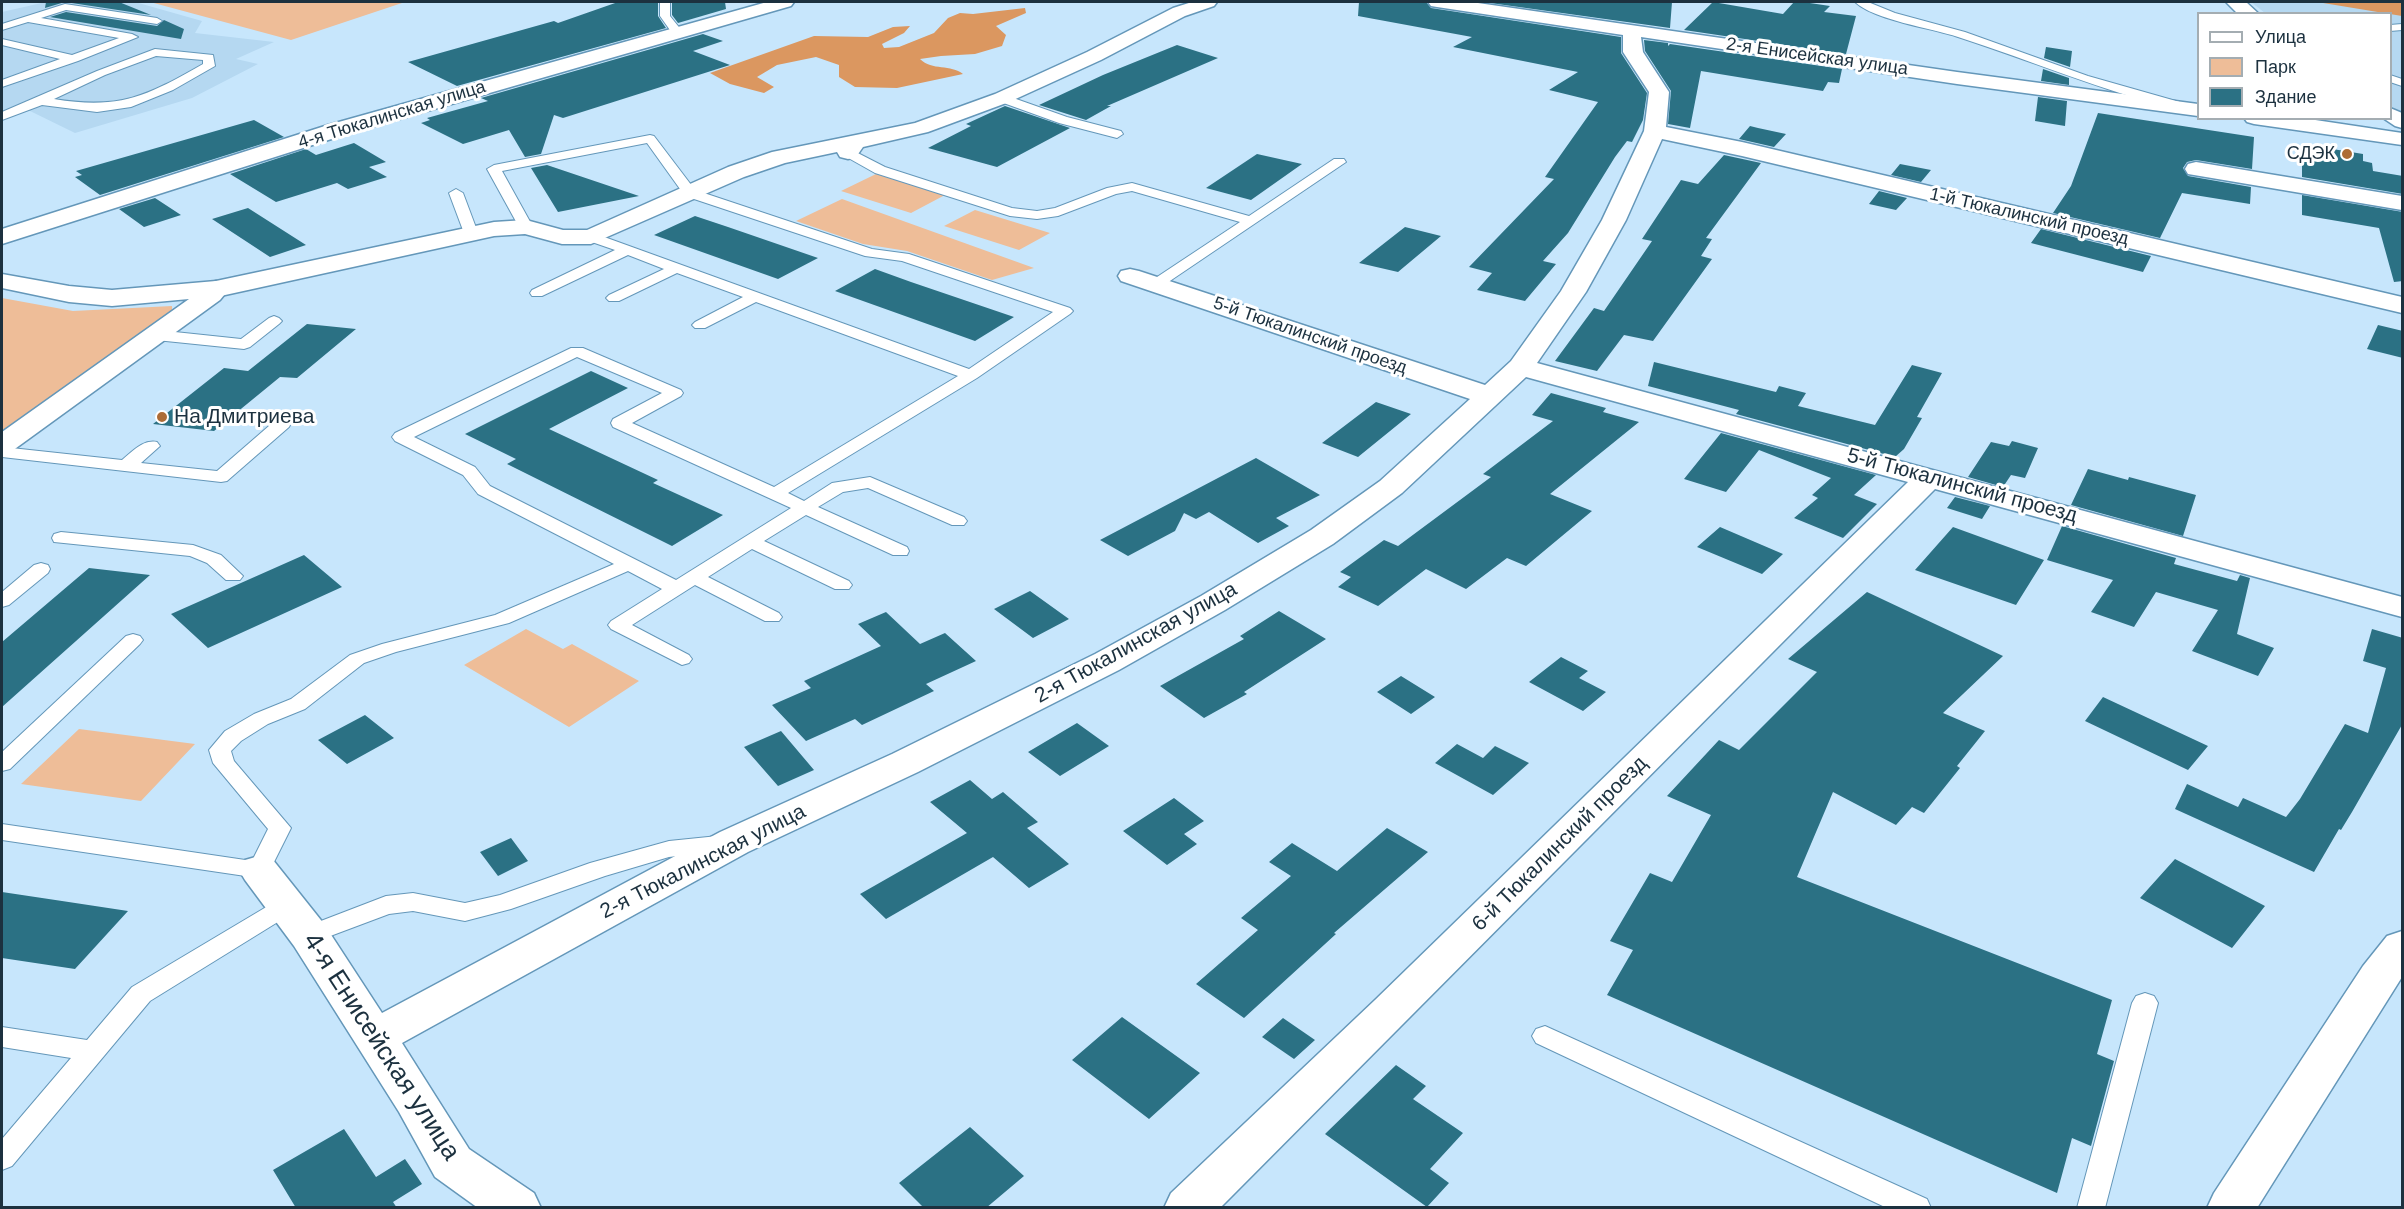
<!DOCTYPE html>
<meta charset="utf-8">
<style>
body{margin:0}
#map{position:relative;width:2404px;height:1209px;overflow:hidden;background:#c7e6fc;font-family:Helvetica,sans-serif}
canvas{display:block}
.frame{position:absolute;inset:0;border:3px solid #1c313f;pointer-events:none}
.legend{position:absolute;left:2197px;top:12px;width:195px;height:108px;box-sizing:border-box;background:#fff;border:2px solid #a4adb2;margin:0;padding:8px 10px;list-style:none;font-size:18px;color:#1c313f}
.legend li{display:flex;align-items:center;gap:12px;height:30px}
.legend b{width:30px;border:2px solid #a4adb2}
</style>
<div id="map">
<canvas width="2404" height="1209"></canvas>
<div class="frame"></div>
<ul class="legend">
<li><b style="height:8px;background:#fff"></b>Улица</li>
<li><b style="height:16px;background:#eebd98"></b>Парк</li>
<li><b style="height:16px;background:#2b7184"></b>Здание</li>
</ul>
</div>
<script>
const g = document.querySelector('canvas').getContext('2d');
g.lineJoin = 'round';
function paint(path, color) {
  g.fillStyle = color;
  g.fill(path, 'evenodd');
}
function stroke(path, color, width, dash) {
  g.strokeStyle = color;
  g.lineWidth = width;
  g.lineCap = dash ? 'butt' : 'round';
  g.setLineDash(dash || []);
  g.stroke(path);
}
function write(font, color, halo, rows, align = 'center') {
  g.font = font + ' Helvetica,sans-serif';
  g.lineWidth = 6;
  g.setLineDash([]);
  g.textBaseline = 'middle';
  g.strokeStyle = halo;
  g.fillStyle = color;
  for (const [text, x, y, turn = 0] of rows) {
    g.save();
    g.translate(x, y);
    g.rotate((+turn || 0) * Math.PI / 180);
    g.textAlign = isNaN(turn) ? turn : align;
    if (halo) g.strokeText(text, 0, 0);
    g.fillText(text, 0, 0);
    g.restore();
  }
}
paint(new Path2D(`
 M46,2H135L202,21L195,33L274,42L236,59L258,64L192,98L75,133L28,110L16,108L2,114V12Z
 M2251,2H2326L2402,14V114L2391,106L2390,14L2265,13Z`), '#b5d8f1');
paint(new Path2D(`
 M150,2H405L291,40Z
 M876,174L945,195L911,213L841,191Z
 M842,199L1034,268L992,280L907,251L863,244L796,221Z
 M975,210L1050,233L1019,250L944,226Z
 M2,298L73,311L172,306V313L2,432Z
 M526,629L563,649L572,644L639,681L569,727L464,665Z
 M79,729L195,744L141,801L21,784Z`), '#eebd98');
paint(new Path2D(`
 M2317,2H2400L2402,3V16Z
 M1025,8L1026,13L996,26L1006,35L1002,46L975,54L941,56L920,59C932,71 951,64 963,74L897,88L855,87L839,77V65L816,57L777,65L757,77L774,87L764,93L730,84L710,73L814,36L868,37L893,27L910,26L904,33L882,44L884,48L899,47L934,33L948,18L960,13L973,14Z`), '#db9760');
paint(new Path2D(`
 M46,2H119L151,15L65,2L45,8Z
 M618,2H658V16L666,28L457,86L408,62L554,21L558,23Z
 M672,2H725L726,9L678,23L672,15Z
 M1359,2H1426L1431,8L1621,37V53L1647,93L1643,120L1632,142L1627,141L1615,157L1568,233L1543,261L1556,264L1525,301L1477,290L1492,273L1469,267L1554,179L1545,177L1598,102L1549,90L1578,72L1453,47L1472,37L1358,16Z
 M1483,2H1672L1670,28Z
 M1713,2L1783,14L1794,2H1803L1830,6L1824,12L1856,16L1846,54L1684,30Z
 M66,12L157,26L164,20L184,29L181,39L50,17Z
 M703,34L723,41L693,51L730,65L563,118L554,115L541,154L525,157L509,130L463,144L421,123L430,120L427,118L488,101L481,98Z
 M1644,40L1668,43V46L1670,44L1842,69L1839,83L1828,82L1823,91L1701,71L1690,128L1668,124L1671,91L1645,51Z
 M1177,45L1218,58L1107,106H1111L1086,120L1039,105L1103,75Z
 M2046,47L2072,51L2070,67L2044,58Z
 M2043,69L2069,78V85L2041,81Z
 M2038,97L2067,101L2065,126L2035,121Z
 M1005,106L1070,128L997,167L928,148L971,126L966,124Z
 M2098,113L2254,137L2252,169L2196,160L2187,162L2183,168L2188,176L2251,187L2250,204L2182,193L2160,238L2053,213L2071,186Z
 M254,120L284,137L100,195L75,177L82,175L76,171Z
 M1750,126L1758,128L1786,134L1774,147L1739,139Z
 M354,143L386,162L369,167L387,177L348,189L337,183L276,202L230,174L306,149L316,155Z
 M2302,144L2363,154V161L2372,163L2373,171L2403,176V194L2302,177Z
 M1257,154L1302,164L1251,200L1206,188Z
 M1724,155L1761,163L1706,238L1712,239L1701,256L1712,259L1653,341L1624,335L1597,371L1555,361L1594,308L1604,311L1652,241L1642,239L1681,180L1698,184Z
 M1900,164L1931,170L1921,182L1891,175Z
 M547,165L639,196L558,212L531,168Z
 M1879,191L1907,198L1896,210L1869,204Z
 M2302,195L2403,212V281L2394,282L2379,228L2302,215Z
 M155,198L181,215L144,227L119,209Z
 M248,208L306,245L270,257L212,219Z
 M695,216L728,227L818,258L778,279L654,235Z
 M1405,227L1441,236L1398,272L1359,263Z
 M2041,229L2151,256L2143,272L2031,243Z
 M875,269L911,282L1014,317L975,341L835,291Z
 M307,324L356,329L297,378L280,377L214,431L153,424L224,368L248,371Z
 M2378,325L2403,331V358L2367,349Z
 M1654,362L1776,392L1779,386L1806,393L1798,406L1875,425L1912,365L1942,373L1917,417L1922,418L1904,449L1895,457L1736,414L1739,410L1648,386Z
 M591,371L628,388L549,429L658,480L653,483L723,515L672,546L507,464L516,459L465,434Z
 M1551,393L1606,408L1603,412L1639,422L1550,494L1592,511L1526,566L1507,558L1466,589L1426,569L1378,606L1338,587L1351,577L1340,572L1384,540L1398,546L1491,477L1483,474L1553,421L1532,415Z
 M1376,402L1411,414L1358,457L1322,443Z
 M1721,433L1876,475L1854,495L1877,504L1843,538L1794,518L1818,498L1812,495L1831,478L1759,450L1726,492L1684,479Z
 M2012,441L2038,448L2025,478L2011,475L2003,487L1968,477L1991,442L2009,446Z
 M1256,458L1320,495L1276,518L1289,526L1258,543L1209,512L1196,519L1184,513L1175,531L1128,556L1100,540Z
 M2088,469L2128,480L2129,477L2196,495L2183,536L2071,505Z
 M1955,497L1990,506L1982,519L1947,508Z
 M2062,526L2176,558L2174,564L2237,581L2240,575L2250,578L2237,634L2274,648L2258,676L2192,651L2218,610L2156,592L2134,627L2091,612L2113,580L2047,560Z
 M1720,527L1783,554L1762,574L1697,547Z
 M1953,527L2044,560L2016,605L1915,570Z
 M304,555L342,587L208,648L171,614Z
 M89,568L150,575L2,707V642Z
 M1030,591L1069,619L1033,638L994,609Z
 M1867,592L2003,656L1943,713L1985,731L1957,766L1960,768L1924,813L1912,807L1896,825L1833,792L1797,877L2112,1000L2097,1054L2114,1061L2091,1146L2072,1138L2057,1193L1607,995L1633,950L1610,941L1650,873L1672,882L1711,815L1667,796L1719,740L1739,750L1817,672L1788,659Z
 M1279,611L1326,639L1244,692L1247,694L1204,718L1160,686L1244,639L1240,636Z
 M886,612L920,644L945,633L976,661L926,684L934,691L862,725L855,719L806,741L772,705L811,688L804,681L881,646L858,624Z
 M2372,629L2403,638V723L2352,812L2341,830L2339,829L2314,872L2175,809L2187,784L2238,807L2243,798L2286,817L2300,799L2345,724L2368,733L2386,668L2363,661Z
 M1561,657L1588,671L1579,678L1606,692L1583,711L1529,682Z
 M1401,676L1435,697L1411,714L1377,692Z
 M2103,697L2208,746L2188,770L2085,721Z
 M365,715L394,738L347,764L318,740Z
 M1077,723L1109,746L1060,776L1028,752Z
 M781,731L814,770L778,786L744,747Z
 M1457,744L1483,758L1495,746L1529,763L1493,795L1435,763Z
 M970,780L992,799L1003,792L1038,822L1027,828L1069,864L1029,888L993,857L886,919L860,894L967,833L930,802Z
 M1174,798L1204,821L1184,834L1197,844L1167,865L1123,831Z
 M1387,828L1428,852L1334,933L1336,934L1244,1018L1196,984L1258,930L1241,918L1291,876L1269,862L1292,843L1337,871Z
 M511,838L528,861L498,876L480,852Z
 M2175,859L2265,906L2232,948L2140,898Z
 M2,892L62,901L128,911L75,969L2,958Z
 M1122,1017L1200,1073L1149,1119L1072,1060Z
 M1283,1018L1315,1040L1294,1059L1262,1037Z
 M1396,1065L1426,1086L1413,1099L1463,1133L1430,1169L1449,1183L1427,1207L1325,1134Z
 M970,1127L1024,1176L986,1208H924L899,1183Z
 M344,1129L376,1177L405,1159L422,1184L393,1202L397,1208H296L273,1170Z`), '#2b7184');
const lane = new Path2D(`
 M660,2H670V16L682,31L680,33H672L660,16Z
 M1855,2H1868L1895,13L1965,32L2088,76L2183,103L2185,106L2179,110C2103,91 2032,61 1958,37C1931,28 1874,20 1855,2Z
 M65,4L157,18L162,21L157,24L66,10L41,18L132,34L138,37L78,61L2,87V80L60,59L2,45V39L72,55L119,38L28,22L2,30V24Z
 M2402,24V30L2390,31V25Z
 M155,49L213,55L215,66L173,90L131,107L97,112L42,105L2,120V112L97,71ZM156,56L203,60V64C147,96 120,110 54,99L105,75Z
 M2390,75L2402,79V86L2390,82Z
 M1002,94L1067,117L1121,131L1123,134L1117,138L1059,123L998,101V95Z
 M650,135L654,136L695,190L872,249L909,254L1070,308L1073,311L1070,314L977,378L788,493L804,501L832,483L870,477L964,517L967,521L964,525H952L868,488L843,492L818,507L907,547L909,551L907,555H893L806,515L764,541L849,581L852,585L849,589H835L752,549L708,577L779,613L782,617L779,621H765L695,585L632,625L689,655L692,659L689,663L682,665L611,629L608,625L611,621L662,589L628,571L509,623L396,652L364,663L305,709L268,724L241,741L231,751L234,761L291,828L267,876L259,878L2,840V824L252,861L268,829L213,763L209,750L225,731L254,714L291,699L350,655L382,644L495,615L614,564L478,494L463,475L395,441L392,437L395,433L571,348H583L681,390L683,393L681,396L632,423L774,487L958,376L756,302L705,328H695L692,325L695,322L743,297L677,273L619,301H609L606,298L609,295L664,269L628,255L542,296H532L530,293L532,290L615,250L586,240L584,237L586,234H596L969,369L1053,312L902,261L865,256L685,196L647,143L502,171L533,227L526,231L519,227L487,169L494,165ZM577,357L662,393L613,419L611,423L613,427L791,508L676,580L490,486L475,467L414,437Z
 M848,148L885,167L1012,208L1037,211L1055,208L1107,188L1132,183L1249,216L1334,159H1344L1346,162L1161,287H1151L1149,284L1151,281L1240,222L1132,191L1116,194L1058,216L1037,219L1010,216L875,173L843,155L842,152L843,149Z
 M456,189L463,193L478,233L476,236L471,237L464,233L449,193Z
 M274,316L279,318L282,321L279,324L250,347L244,349L156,340L148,335L156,330L241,339L269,318Z
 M283,418L291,423L289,427L227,481L221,482L2,457V447L122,460C132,452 143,439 157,442L160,446L141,463L217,471L277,419Z
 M61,532L193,545L221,555L243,576L240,580H226L207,563L190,556L54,542L52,538L54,534Z
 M41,563L48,565L50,569L48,573L9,605L2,607V592L34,565Z
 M133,634L140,636L143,640L140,644L10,769L2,771V752L126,636Z
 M718,836L726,838L730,844L726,850L669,857L605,876L511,909L465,921L413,911L389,914L309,944L300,941L297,935L300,929L386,896L413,893L465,903L500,895L590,863L669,841Z
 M286,897L294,900L298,906L294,912L150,1001L12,1166L2,1170V1139L71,1058L2,1047V1027L87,1040L132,987L278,900Z
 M2145,993L2154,996L2158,1003L2105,1208H2077L2132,1003L2136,996Z
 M1545,1026L1927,1199L1931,1208H1887L1536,1043L1532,1036L1536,1029Z`);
const street = new Path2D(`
 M767,2H794L791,6L344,135L2,244V229L328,125Z
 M1192,2H1217L1214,6L1185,16L1101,60L1009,102L928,132L863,147L856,157L848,159L840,157L837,152L785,163L744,177L591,244H562L525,234L494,236L216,297L207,294L203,289L207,284L216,281L494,222L526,220L563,230H587L728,167L772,152L915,123L995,94L1087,52L1173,8Z
 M1428,2H1471L1957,72L2198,104V116L1957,84L1641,37L1643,52L1669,92L1666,127L1742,142L2402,297V313L1742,156L1662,139L1626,220L1586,292L1537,363L2402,597V617L1935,489L1220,1208H1164L1171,1193L1375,1000L1908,482L1526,377L1402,493L1333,544L1225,610L1119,670L918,772L748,852L402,1043L469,1149L534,1193L541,1208H478L435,1177L399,1112L294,946L245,880L239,870L245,860L259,856L273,860L324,924L382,1013L720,832L892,754L1095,654L1201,596L1311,530L1380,481L1470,399L1121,281L1118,276L1121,271L1130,269L1139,271L1485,385L1511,361L1561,291L1602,220L1644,131L1649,92L1623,52V35L1437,7L1431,6Z
 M2244,118H2302L2402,133V145L2254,124L2247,122Z
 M2196,162L2402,196V210L2188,174L2185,169L2188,164Z
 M2402,931V977L2257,1208H2207L2214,1193L2363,966L2387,936Z`);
const secondary = new Path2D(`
 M2226,2H2246L2259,14H2238Z
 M2390,108L2402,113V128L2395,126L2383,118H2390Z
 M2,274L69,286L112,290L216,281L225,284L229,289L220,300L12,451L2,454V432L189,299L112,306L69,302L2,288Z`);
stroke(lane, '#6497b9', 2);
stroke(street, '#6497b9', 3);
stroke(secondary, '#6497b9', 3);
paint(lane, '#fff');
paint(street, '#fff');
paint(secondary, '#fff');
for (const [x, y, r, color] of [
 [2347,154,6,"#ad6c36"],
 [162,417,6,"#ad6c36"]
]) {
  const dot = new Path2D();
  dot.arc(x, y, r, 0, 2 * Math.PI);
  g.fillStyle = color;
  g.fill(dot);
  stroke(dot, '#fff', 2);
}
write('18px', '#1c313f', '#fff', [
 ["2-я Енисейская улица",1817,57,8],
 ["4-я Тюкалинская улица",392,115,-17],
 ["1-й Тюкалинский проезд",2029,217,13],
 ["5-й Тюкалинский проезд",1310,336,19]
]);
write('18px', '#1c313f', '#fff', [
 ["СДЭК",2335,154]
], 'right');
write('21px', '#1c313f', '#fff', [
 ["На Дмитриева",174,417]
], 'left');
write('21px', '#1c313f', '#fff', [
 ["5-й Тюкалинский проезд",1962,486,15],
 ["2-я Тюкалинская улица",1136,643,-29],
 ["6-й Тюкалинский проезд",1560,844,-45],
 ["2-я Тюкалинская улица",703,862,-27]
]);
write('26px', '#1c313f', '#fff', [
 ["4-я Енисейская улица",381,1047,57]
]);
</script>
